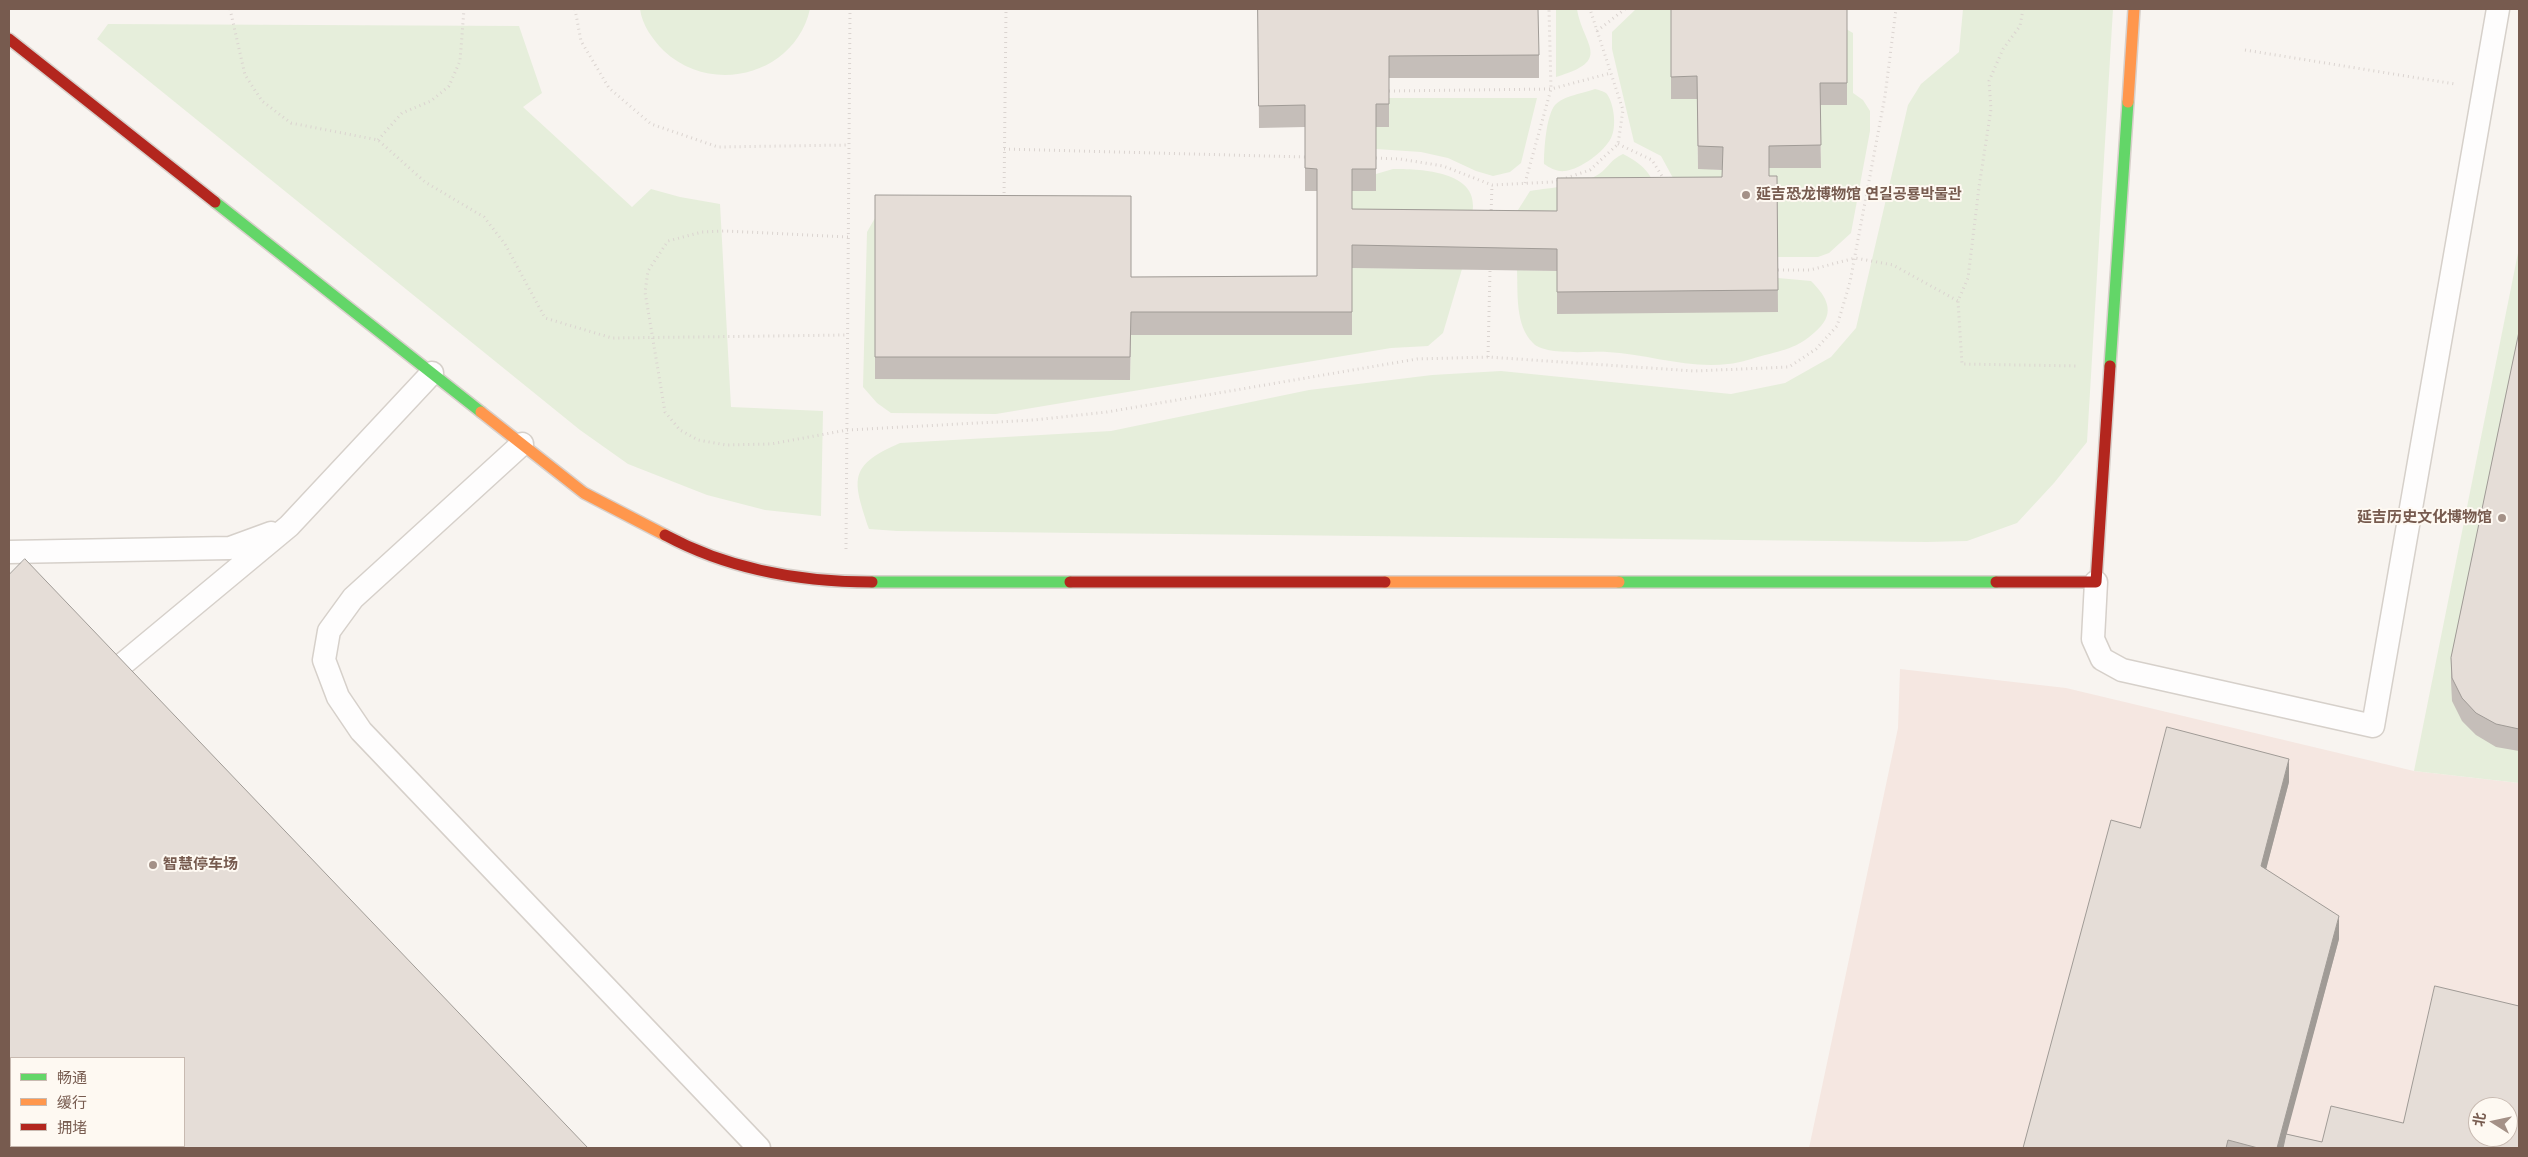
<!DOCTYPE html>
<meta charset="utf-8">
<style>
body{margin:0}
#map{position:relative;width:2528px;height:1157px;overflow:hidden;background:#f8f4f0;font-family:"Work Sans","Noto Sans SC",sans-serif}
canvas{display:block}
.frame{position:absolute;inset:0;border:10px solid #775b4f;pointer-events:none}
.legend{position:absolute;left:10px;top:1057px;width:175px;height:90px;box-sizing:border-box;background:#fef9f2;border:1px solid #c8bab1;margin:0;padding:6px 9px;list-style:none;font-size:15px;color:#775b4f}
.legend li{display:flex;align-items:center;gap:10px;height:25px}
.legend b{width:25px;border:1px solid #c8bab1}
.north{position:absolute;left:2468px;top:1097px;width:50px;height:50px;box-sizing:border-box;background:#fef9f2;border:1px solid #c8bab1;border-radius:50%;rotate:280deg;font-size:14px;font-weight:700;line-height:20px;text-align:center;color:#775b4f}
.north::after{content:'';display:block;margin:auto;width:18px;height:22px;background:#a49187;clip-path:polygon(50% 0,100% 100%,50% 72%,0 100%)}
</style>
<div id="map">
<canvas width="2528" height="1157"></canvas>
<div class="frame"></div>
<ul class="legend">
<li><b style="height:6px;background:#63d668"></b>畅通</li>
<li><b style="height:6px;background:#ff974d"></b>缓行</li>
<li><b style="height:6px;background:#b3261e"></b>拥堵</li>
</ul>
<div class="north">北</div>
</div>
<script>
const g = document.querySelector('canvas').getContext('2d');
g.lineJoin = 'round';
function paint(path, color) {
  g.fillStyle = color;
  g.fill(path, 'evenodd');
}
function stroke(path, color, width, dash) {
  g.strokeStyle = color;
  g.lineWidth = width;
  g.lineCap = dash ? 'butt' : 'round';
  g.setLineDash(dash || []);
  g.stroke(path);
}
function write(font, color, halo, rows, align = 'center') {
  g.font = font + ' "Work Sans","Noto Sans SC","Noto Sans KR",sans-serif';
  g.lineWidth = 4;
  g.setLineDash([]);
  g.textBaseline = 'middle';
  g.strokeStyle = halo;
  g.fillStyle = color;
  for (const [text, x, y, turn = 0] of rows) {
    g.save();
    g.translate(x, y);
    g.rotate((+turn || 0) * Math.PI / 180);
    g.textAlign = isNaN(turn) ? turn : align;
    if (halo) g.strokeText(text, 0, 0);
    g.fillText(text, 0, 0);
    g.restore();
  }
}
paint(new Path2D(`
 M1900,669L2066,688L2414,771L2519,783V1148H1809L1898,728ZM2478,1107H2508V1137H2478Z`), '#f5e7e1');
paint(new Path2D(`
 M640,9H810C795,75 712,96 664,51C653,40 642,25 640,9Z
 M1556,9H1577C1583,46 1614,60 1556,77Z
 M1636,9H1671V99H1697L1698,168L1723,170L1722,199L1685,200L1661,156L1634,142L1612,49V32Z
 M1963,9H2113L2087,442L2054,483L2017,523L1967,541L1927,542L897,531L869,529C853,480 847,466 900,443L1111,431L1309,390L1432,375L1501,371L1731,394L1785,383L1831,357L1856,328L1908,105L1921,84L1959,52Z
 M108,24L519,26L542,93L523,107L632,207L651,189L680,197L720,204L731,407L823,411L821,516L765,510L707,495L628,464L580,430L97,39Z
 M1846,29L1853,33V93L1863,100L1870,111V131L1851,233L1829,253L1818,257H1778L1769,199V168H1821L1820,105H1847Z
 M1595,89C1599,90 1603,91 1606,93C1614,102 1617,127 1611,138C1604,152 1581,169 1565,171C1557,172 1550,168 1544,164C1544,150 1546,116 1555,105C1563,96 1584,93 1595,89Z
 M1389,98H1537L1521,163L1510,172L1493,176L1476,171L1448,158L1421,152L1376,149V127Z
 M1623,154C1647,166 1652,176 1661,200L1557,234L1518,233V210L1530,191C1553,187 1579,187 1599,174C1609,167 1610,160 1623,154Z
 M1393,169C1417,169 1474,170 1473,206C1473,214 1469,224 1467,233L1352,232V191H1375L1376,174Z
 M875,218L1130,380L1131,335H1352V268L1462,269L1443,333L1428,346L1391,348L996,414L891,413L877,403L863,387L867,232Z
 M2519,248V783L2414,771Z
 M1517,270L1557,271L1558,314L1778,278L1811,281C1823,293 1836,309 1821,326C1803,345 1790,349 1765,355C1753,358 1741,363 1728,364C1688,369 1647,354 1607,352C1589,351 1545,356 1533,343C1515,325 1518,294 1517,270Z`), '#e6eedb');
const lane = new Path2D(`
 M522,444L353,598L329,631L324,660L338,697L361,731L759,1148
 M9,552L230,548L271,533
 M2096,582L2093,639L2102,659L2122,670L2373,726L2498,9
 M112,673L289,526L432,373`);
const fast = new Path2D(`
 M215,202L481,412
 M2110,366L2128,102
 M872,582H1070
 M1619,582H1996`);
const slow = new Path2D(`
 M2128,102L2134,9
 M481,412L584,493L665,535
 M1385,582H1619`);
const jam = new Path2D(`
 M9,39L215,202
 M665,535C728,569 801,582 872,582
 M1070,582H1385
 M1996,582H2096L2110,366`);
stroke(lane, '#d6d0ca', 25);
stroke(fast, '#d8d0cb', 14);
stroke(slow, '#d8d0cb', 14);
stroke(jam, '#d8d0cb', 14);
stroke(new Path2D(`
 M230,9L245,75L262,101L291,123L378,140L425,182L484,217L505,244L545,318L612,338L848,335
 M575,9L581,41L609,88L651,124L718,147L849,145
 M2023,9L2020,26L2003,49L1989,81L1991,109L1979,187L1968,278L1958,301L1962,364L2078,366
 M1597,31L1625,9
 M2245,50L2455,84
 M1389,91L1551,89L1611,73
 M378,140L402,113L431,101L449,86L460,61L464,9
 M1618,144L1652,160L1665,181
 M1004,149L1305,157
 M1376,158L1400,159L1443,166L1492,185L1554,182L1590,170L1618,144L1623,110L1590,9
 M1525,183L1551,89L1549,9
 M1004,198L1006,9
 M1491,215L1492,185
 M848,237L725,231L702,232L668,241L648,271L645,292L665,412L680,430L698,440L726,445L771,444L847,430L1034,420L1107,412L1417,359L1488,357L1694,371L1789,367L1816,349L1837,326L1850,282L1885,96L1896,9
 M1778,270H1810L1855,258L1893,265L1958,301
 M1488,357L1490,270
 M846,549L850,9`), '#dbd4d0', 3, [1, 4]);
stroke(lane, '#fefdfd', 22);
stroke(fast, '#63d668', 11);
stroke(slow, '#ff974d', 11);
stroke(jam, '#b3261e', 11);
paint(new Path2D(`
 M1258,9L1539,55V78H1389V127H1376V191H1352V209L1557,211L1722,177V170L1698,169L1697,99H1671V9H1847V105H1820L1821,168H1769V176H1777L1778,312L1557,314V271L1352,268V335H1131L1130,380L875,379V195L1131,277L1317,276V191H1305V127L1259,128Z
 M2519,332V751L2496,747L2476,735L2462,721L2452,701L2451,681V658Z
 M9,575L588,1148H13L9,1144ZM11,1058L184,1146H11Z
 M2289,782L2266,869L2339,939L2286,1134L2322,1142L2403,1123L2519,1148H2023L2140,828Z`), '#c5beb9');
paint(new Path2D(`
 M2289,759V782L2261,889V866Z
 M2339,916V939L2283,1148H2277Z`), '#a09b96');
const building = new Path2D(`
 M1258,9H1538L1539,55L1389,56V104H1376V169H1352V209L1557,211V178L1722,177L1723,147L1698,146L1697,76L1671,77V9H1847V83H1820L1821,145L1769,146V176H1777L1778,290L1557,292V249L1352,245V312H1131L1130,357H875V195L1131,196V277L1317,276V169L1305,168V105L1259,106Z
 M2519,332V729L2496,724L2476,713L2462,698L2452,678L2451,658Z
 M25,559L588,1148H34L32,1146H184V1058H11V1124L9,1121V575Z
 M2167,727L2289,759L2261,866L2339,916L2277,1148H2258L2228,1140L2226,1148H2023L2111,820L2140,828Z
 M2435,986L2519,1006V1148H2283L2286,1134L2322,1142L2331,1106L2403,1123ZM2478,1107H2508V1137H2478Z`);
paint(building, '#e5ddd7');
stroke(building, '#a09b96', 1);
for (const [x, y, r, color] of [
 [1746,195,5,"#a49187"],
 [2502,518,5,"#a49187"],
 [153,865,5,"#a49187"]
]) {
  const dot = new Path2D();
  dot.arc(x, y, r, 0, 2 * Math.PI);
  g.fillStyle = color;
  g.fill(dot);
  stroke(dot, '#fef9f2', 2);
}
write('bold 15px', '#775b4f', '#fef9f2', [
 ["延吉恐龙博物馆 연길공룡박물관",1756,195],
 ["延吉历史文化博物馆",2492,518,"right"],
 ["智慧停车场",163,865]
], 'left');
</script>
